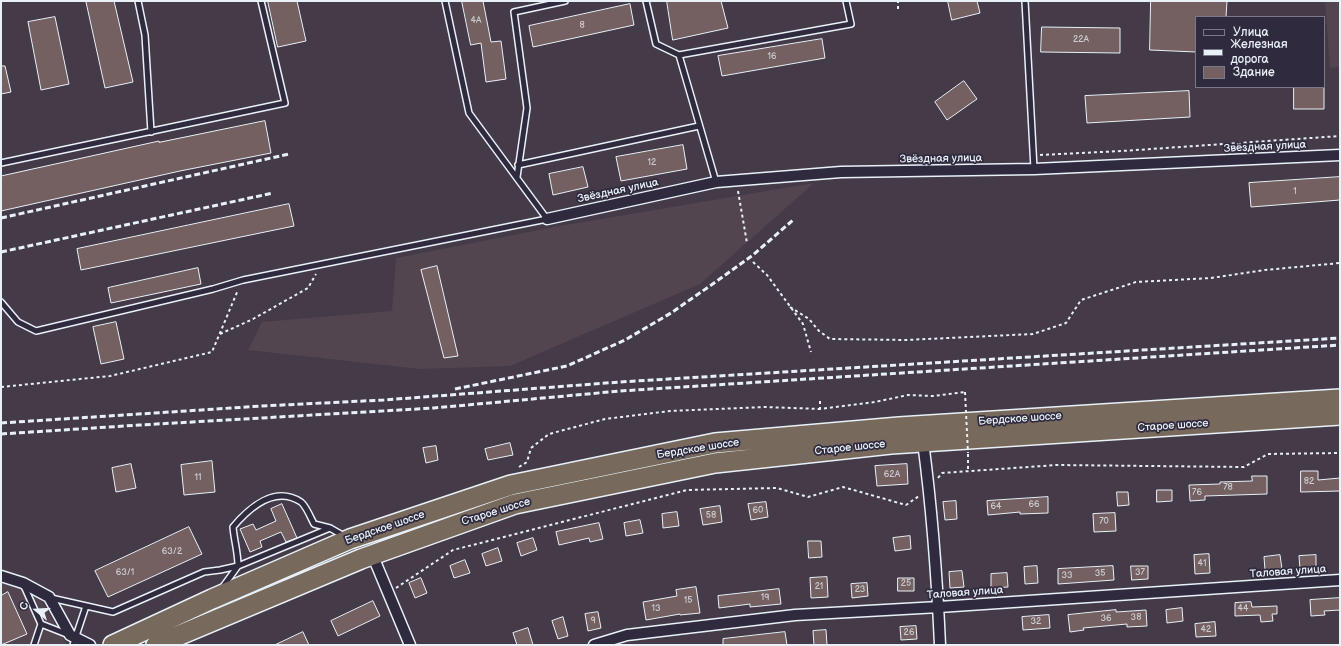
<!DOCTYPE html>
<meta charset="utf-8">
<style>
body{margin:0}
#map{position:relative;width:1341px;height:646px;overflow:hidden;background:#443a48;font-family:"Balsamiq Sans",sans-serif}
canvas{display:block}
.frame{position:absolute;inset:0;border:2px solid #e8f1f8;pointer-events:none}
.legend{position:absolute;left:1195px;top:16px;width:130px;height:72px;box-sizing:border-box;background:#2f2a3d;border:1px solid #797a88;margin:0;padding:5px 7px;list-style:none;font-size:12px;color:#e8f1f8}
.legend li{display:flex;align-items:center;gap:8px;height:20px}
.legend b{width:20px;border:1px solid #797a88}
.north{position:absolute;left:16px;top:590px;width:40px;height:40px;-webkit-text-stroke:3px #2f2a3d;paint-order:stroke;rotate:288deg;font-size:11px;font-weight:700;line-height:16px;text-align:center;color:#e8f1f8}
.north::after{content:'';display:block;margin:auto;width:14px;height:18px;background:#e8f1f8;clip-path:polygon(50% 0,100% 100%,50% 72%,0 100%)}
</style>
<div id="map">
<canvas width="1341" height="646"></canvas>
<div class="frame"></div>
<ul class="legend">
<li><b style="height:5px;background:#2f2a3d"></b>Улица</li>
<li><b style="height:5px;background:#e8f1f8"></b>Железная дорога</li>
<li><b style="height:11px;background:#745f61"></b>Здание</li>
</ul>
<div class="north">С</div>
</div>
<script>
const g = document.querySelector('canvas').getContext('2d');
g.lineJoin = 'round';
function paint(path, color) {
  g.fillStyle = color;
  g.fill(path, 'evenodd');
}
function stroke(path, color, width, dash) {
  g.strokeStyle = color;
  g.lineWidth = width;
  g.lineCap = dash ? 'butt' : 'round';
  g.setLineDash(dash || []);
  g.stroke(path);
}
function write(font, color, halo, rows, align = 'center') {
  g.font = font + ' "Balsamiq Sans",sans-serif';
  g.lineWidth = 3.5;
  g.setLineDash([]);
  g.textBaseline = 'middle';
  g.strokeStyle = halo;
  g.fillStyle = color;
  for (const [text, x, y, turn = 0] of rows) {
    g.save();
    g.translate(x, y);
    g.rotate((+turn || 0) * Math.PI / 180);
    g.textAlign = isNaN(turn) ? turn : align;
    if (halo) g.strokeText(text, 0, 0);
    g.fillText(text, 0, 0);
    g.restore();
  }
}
paint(new Path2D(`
 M1325,1H1340V67L1330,68Z
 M814,183L700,284L510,366L420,369L248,350L262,322L392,311L396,258L554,227Z
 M1,573L28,577L67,645H1Z`), '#524550');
const building = new Path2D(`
 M91,1H114L133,82L105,88L86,2Z
 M268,1H297L306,41L278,47Z
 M462,1H483L491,42L501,41L506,79L486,82L481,43L471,45Z
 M667,1H721L728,28L673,40Z
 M948,1H977L980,13L952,20Z
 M1151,1H1227L1226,17H1196V52L1150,50Z
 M630,4L634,25L533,47L529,26Z
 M55,17L69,84L41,90L28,22Z
 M1042,27L1120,28V53L1041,52Z
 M822,39L825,58L722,76L718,56Z
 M1,66H5L11,92L1,94Z
 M964,81L977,99L947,120L935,102Z
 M1294,87H1324V109H1294Z
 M1189,91L1190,117L1087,123L1085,96Z
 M265,121L271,153L180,171L1,211V176L159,141V142Z
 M683,145L687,169L621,181L616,157Z
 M583,167L588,187L553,195L549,174Z
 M1340,177V200L1251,207L1249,183Z
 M289,204L294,226L81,270L77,249Z
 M437,266L458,356L444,358L421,270Z
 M198,268L201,284L111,303L108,288Z
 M116,322L124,359L101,364L93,327Z
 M510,443L513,455L488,460L485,449Z
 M436,446L438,460L426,463L423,448Z
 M212,461L215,492L184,495L181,465Z
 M131,464L136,488L116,492L112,468Z
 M907,464L908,484L877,486L875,466Z
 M1301,471H1318V480L1340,478V491L1301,492Z
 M1252,476H1267V494L1205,496V500L1190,501L1189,485L1220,484V482L1252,481Z
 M1157,490H1172V501L1157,502Z
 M1117,492H1128L1129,505L1118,506Z
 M1048,497V513L1020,514V512L988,515L987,501Z
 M956,501L957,519L945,520L943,502Z
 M766,502L768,517L751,520L748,504Z
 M282,504L297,538L286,542L281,532L260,541L262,547L250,552L240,529L253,524L256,530L276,521L271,509Z
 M720,506L722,522L703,525L700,509Z
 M677,512L679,526L663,528L662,514Z
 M1115,513L1116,531L1094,532L1093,514Z
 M640,520L643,533L626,536L624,523Z
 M599,523L603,539L590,542L589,538L559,545L556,532Z
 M189,527L202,554L108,597L95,571Z
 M910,536L911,549L895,551L893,538Z
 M533,538L537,550L521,556L517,543Z
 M808,541H821L822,557L809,558Z
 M498,548L502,561L486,566L482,554Z
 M1209,554L1210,573L1195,574L1194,555Z
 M1280,555L1282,569L1265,570L1264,557Z
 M1316,555V568L1300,569L1299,556Z
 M465,560L470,573L454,578L450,566Z
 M1037,566L1038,583L1025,584L1024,567Z
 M1113,566L1114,580L1058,584V569Z
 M1131,566H1148V579L1132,580Z
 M962,571L964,587L950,588L949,572Z
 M1007,573L1008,587L991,588V574Z
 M827,577L828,597L811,598L810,578Z
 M421,578L427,593L415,598L409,583Z
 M898,578H914V591H898Z
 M867,583L868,596L852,598L851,584Z
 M696,587L700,613L680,615V614L646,620L643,602L677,596L676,590Z
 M779,589L781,604L750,607V604L719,608L718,596Z
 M8,592L27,634L1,645V596Z
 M1340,598V610L1324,611L1325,615L1311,616L1310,600Z
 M373,601L380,616L338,636L331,621Z
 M1251,602L1252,607L1277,606V614H1272L1273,621L1261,622L1260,615L1235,616V603Z
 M1182,608L1183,621L1167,623L1166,610Z
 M1116,610V612L1146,610L1147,626L1127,627V624L1083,628L1084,630L1070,632L1068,615Z
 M598,612L601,628L588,631L585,614Z
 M1049,615L1050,628L1023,630L1022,617Z
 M563,617L568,636L558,639L552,621Z
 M1215,622L1216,636L1196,637L1195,624Z
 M916,626L917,639L901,640L900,627Z
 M528,628L533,645H517L513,633Z
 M826,630L827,645H814L813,631Z
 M303,632L309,645H275Z
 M785,632L787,645H723V639Z`);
paint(building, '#745f61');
stroke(building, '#e8f1f8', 1);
const lane = new Path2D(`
 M138,1L145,35L151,132
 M646,1L656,44L679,55L716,182
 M1025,1L1034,169
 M679,55L851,24L846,1
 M1,163L285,103L261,1
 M518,165L699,126
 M517,177L527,108L514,12L565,1
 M1,302L18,322L36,331L213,289L243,280L547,219L469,113L445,1
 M24,586L41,624L69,635
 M222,588L238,566L330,528L344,536
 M51,598L113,612L204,572L220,570L238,566C238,552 234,540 233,527C249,508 275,485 301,502C306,506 311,518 314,524L330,528
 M34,645L41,624
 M73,645L86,606`);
const street = new Path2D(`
 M547,219L716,182L841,172L1034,169L1340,155
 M923,442C932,509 937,577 940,645
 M372,554L410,645
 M1,576L23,583L49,597L70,635L90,645
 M594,645L627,635L795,615L939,607L1340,580`);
const highway = new Path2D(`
 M113,645L212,599L350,539L511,485L715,443L899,427L1340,399
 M156,645L361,559L515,504L715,463L891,444L1340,415`);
stroke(lane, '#e8f1f8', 8);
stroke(street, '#e8f1f8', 13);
stroke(highway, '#e8f1f8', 22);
stroke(new Path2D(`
 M898,9V1
 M1040,155L1122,151L1340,136
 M738,191L747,243
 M753,262L767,275L803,324L811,352
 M790,307L809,319L819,331L830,339L906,340L1033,334L1066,323L1081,300L1136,282L1211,278L1265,270L1340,263
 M220,334L253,319L308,288L316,274
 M1,387L110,376L212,352L238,290
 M820,401V409L875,402L908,395L933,396L965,392
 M968,454V472
 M519,467L527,462L531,448L549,434L605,419L670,411L765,407L820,409
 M938,478L942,473L1057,465L1244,467L1268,454L1340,453
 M396,588L453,550L687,490L777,488L808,497L843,487L906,505L919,496`), '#e8f1f8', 2, [3, 3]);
stroke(lane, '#2f2a3d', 5);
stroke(street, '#2f2a3d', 10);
stroke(highway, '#77695c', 19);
stroke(new Path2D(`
 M1,218L289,154
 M1,252L273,193
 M455,389L567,366L625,340L671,313L717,281L753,255L793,220
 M1,423L262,406L384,400L620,382L1340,338
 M1,434L140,425L434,408L620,391L1340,345`), '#e8f1f8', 3, [6, 3]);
stroke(new Path2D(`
 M965,392L968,453`), '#e8f1f8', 2, [3, 3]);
write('9px', '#cbccd2', null, [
 ["4А",476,21],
 ["8",582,26],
 ["22А",1081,40],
 ["16",772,57],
 ["12",652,163],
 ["1",1295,192],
 ["62А",892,475],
 ["11",198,478],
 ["82",1309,482],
 ["78",1228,488],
 ["76",1197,493],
 ["66",1034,505],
 ["64",996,507],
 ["60",758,511],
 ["58",711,516],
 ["70",1104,522],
 ["63/2",172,552],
 ["41",1202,564],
 ["63/1",125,573],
 ["37",1140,573],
 ["35",1100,574],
 ["33",1067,576],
 ["25",906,584],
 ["21",819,587],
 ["23",860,590],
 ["19",765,598],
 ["15",688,601],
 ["13",656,609],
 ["44",1243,609],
 ["38",1136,618],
 ["36",1106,619],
 ["9",593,621],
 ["32",1036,622],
 ["42",1206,630],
 ["26",909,633]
]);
write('11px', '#e8f1f8', '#2f2a3d', [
 ["Звёздная улица",1265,147,-3],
 ["Звёздная улица",941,159,-1],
 ["Звёздная улица",618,191,-12],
 ["Бердское шоссе",1020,419,-4],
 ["Старое шоссе",1173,426,-4],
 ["Старое шоссе",850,448,-6],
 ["Бердское шоссе",698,449,-9],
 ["Старое шоссе",496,512,-17],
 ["Бердское шоссе",385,528,-19],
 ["Таловая улица",1288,572,-4],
 ["Таловая улица",965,593,-4]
]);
</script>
